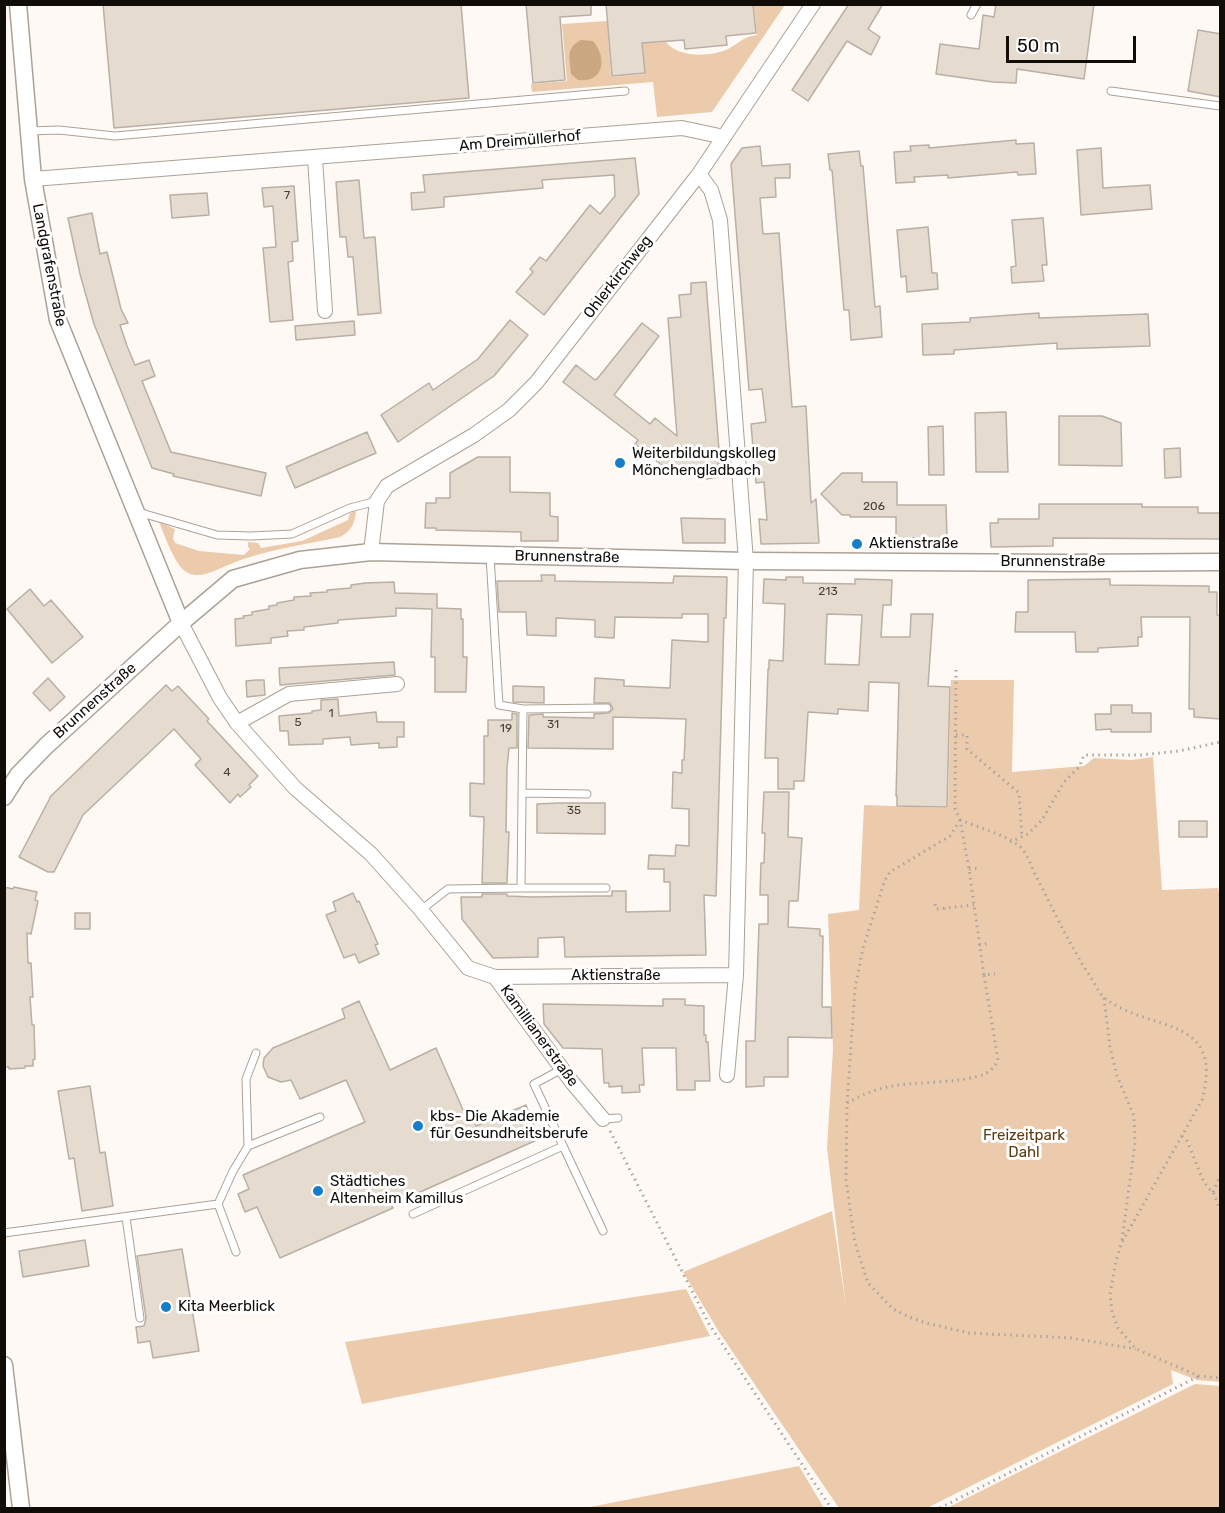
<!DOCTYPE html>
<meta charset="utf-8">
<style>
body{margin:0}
#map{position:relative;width:1225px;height:1513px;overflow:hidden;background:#fef9f5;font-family:Rubik,sans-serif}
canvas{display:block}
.frame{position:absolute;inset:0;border:6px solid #100d09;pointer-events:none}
.scale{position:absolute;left:1006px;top:36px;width:130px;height:27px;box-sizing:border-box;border:3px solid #100d09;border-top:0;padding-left:8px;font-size:18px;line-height:21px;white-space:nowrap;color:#100d09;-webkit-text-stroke:4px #fff;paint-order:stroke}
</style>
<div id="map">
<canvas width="1225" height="1513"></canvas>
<div class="frame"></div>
<div class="scale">50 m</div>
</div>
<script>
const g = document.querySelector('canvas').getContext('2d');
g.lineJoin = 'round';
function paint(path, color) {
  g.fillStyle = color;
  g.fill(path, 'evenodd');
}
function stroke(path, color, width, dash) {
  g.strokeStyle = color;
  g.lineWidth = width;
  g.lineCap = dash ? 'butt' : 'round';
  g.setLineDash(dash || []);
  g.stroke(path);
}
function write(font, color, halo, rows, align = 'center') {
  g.font = font + ' Rubik,sans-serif';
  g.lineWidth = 6;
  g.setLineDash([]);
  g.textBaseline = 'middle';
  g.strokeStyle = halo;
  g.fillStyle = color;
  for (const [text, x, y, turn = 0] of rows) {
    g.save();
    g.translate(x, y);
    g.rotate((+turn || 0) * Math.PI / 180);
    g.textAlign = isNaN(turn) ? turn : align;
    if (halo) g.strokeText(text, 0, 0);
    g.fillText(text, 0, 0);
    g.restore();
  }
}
paint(new Path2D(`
 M754,5H785L712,112L657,117L653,82L532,92L531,84L567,81L562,24L607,21L611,77L645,74L642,34H654L655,43L666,42C678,58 711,57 728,49C740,43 742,37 757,35Z
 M356,511C355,524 351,531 340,537C302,545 263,550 228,565C216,570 201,579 188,573C175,567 165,536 159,522L175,529L173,538L175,543L199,551L244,555L250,549L248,547V542L258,543L261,548L302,541L348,520L350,513Z
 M951,680H1014L1012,772L1084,766L1094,758L1132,760L1153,757L1162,890L1218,888L1220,899V1382L1197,1380L1171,1370L1173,1384L927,1508H839L719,1332L683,1272L832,1211L846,1307L827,1148L833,1049L828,914L859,910L864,805L948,808Z
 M686,1289L710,1336L362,1404L345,1342Z
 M1195,1384L1220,1386V1508H947Z
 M799,1466L824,1508H585Z`), '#ebcbab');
paint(new Path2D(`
 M581,40L593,41C607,57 605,83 578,80L571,74C570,59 565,48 581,40Z`), '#cba782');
const building = new Path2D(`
 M103,4H461L469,98L114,128Z
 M526,4H591V15L560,17L565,80L533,83Z
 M606,4H753L756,33L726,36L727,45L685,49L684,40L642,43L645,73L612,76Z
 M849,4H883L868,29L880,37L871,55L847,41L808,101L792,90Z
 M996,4H1094L1084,79L1017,69L1016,83L993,82L936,74L940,44L979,49L983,15L994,17Z
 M1198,30L1221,34V97L1188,91Z
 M1016,140V144L1034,143L1036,174L1018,175L1017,172L948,178V175L914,177L915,182L896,183L894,152L911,151L910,146L929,145V148Z
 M760,146L762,166L790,164V178H775L776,197L760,198L763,234L779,233L792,407L806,406L811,503L816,499L819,543L761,544L759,519L767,520L764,482L756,483L751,424L766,422L762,389L749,390L731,164L742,148Z
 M1101,148L1103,188L1150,185L1152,209L1081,215L1077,150Z
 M859,151L861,166H863L875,307L880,306L882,337L851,340L849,310H844L832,170H830L828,154Z
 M635,158L639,194L544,315L516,292L533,272L530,269L540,257L546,261L590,205L600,214L615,196L614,175L542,180L543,188L444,197V207L412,210L411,193L425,192L423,175Z
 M359,180L364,238L375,237L381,313L358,315L353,257H348L346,237H340L336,182Z
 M294,186L298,241L292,242L293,261L288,262L293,320L270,322L263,248L276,247L273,206L264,207L262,188Z
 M207,193L209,215L172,218L170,195Z
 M92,213L100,254L107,252L121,309L128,323L120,325L127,346L135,365L149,360L155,376L142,381L171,452L266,473L261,496L173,476L174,474L152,468L94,324L80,274L68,218Z
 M1043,218L1047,265H1042L1044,281L1012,283L1011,267L1016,266L1012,220Z
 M928,227L932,273H937L938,289L907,292L906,276L901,277L897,230Z
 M706,282L720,463H718L719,477L706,479L705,469L663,472V466L635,444L638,440L563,382L576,365L595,380L597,379L642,323L659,336L614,395L650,424L655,418L677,436L668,318L681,317L679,295L691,294V283Z
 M1039,313V318L1148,314L1150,346L1057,349V343L954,350V354L923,355L922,324L970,322V318Z
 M510,320L528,335L494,376L398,442L381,415L429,383L433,390L478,359Z
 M354,321L355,335L296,340L295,326Z
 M1006,412L1008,472H976L975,413Z
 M1059,416H1102L1121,423L1122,466L1059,465Z
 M943,426L944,475H929L928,427Z
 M367,432L376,453L295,488L286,467Z
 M1180,448L1181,477L1165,478L1164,449Z
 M478,457H510V492L550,493V516L558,517V541H521V532L436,530V528H425L426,503H436V498H450V473Z
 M842,473H862V482H897V505H946L947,538H896V517H850V515H842L821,494Z
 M1039,504H1142V507H1198V513H1221V539L1053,538V546L991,547L990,523H998V519H1039Z
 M681,518L725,519V543H683Z
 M541,575H555V581L673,583L674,576L727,577L726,618H724L716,896L704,895L706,955L565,957L564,937L538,938V957L493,958L462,919L461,897H482V894H507V896L532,897L595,896H612V891H626V912L670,911V882H664V869H648L649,855L675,856L676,845L689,846V809L672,808L673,772L682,773V760H684L686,719L613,717V749L528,748L529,715L543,714V717H546L594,718V714L609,713L613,709L610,703H594L595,678L624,680V686L670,688L672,640L708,642V614H682V618L615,617L614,638L595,637V620L556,618V636L527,635L526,612H499L497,581H542Z
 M786,577H803V583L855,584V579L892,580L891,605H883L881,637H910L911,614H933L928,686L950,687L947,807L897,806V796H896L899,683L869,682L868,711L838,709V714L808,712L804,781H794V789H778V758H765L768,669H769V660L783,661L785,604L763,603L764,579L786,580ZM827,614L862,615L859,665L825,664Z
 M1110,579V585L1209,586V592H1217V615H1221V719L1194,717V709H1189L1190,617H1141L1142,637H1138V646L1098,648V652H1076L1075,632H1015L1016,612H1028V580Z
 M394,582L395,593L437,594V608L461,609V619H463V657H467L466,692H435V657H431L432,609L396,608V616L338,620V623L304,627V630L287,631L288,636L271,638V643L236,646L235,619L244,618L243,616L252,615V612L269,609V606L277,605V603L294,600V597L311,596L310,593L327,592V590L351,588V585L365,583Z
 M30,589L44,606L51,600L83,637L52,663L7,609Z
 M394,662L395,675L280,685L279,668Z
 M48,678L65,697L50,711L33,693Z
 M256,680H264L265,695L247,697L246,681Z
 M166,685L172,691L178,686L209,719L207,721L258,776L249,785L251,787L240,797L238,794L230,803L195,765L201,759L174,729L83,815L54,872H48L19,857L51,796Z
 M513,686L544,687V703L513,702Z
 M338,699L339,716L376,712L377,722H404V737H397V747L379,748V743L351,745L350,737L323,739V744L289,745L288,731H280L279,716L312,713V711L321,710V700Z
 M1111,705H1132V713H1151V732H1111V729L1096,730L1095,714H1111Z
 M512,713L517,714V748H509L507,768L506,832H509L507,883H482L484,817L470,816V783L484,784V736H488V720H512Z
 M764,792H789L788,837L802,838L798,901H789L788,927L820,929V936H823L822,1007H831L832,1038L788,1037V1077H764V1086L746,1087V1041H755L759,924H768V895H760L761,863H764L765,833H762Z
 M558,803H605V834L537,833V804Z
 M1179,821H1207V837H1179Z
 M4,887L13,889L14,887L37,892L35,900L38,901L31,934L27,933L28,963H31L33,997H30L32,1025H34L35,1059L33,1060V1066H25V1068L9,1069V1067H4Z
 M353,893L357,902L359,901L378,944L375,945L379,954L359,963L355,954L344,958L326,915L336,911L333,902Z
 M75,913H90V929H75Z
 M663,999H685V1005L704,1006V1035H706V1042H708L710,1081H695V1090H677L676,1048H642L644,1085H639L640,1092L622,1093V1086L609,1087V1083H604L602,1049L563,1048L544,1024L543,1004L663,1006Z
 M359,1001L390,1070L436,1048L463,1110L468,1108L476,1126L526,1105L539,1139L391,1205L393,1208L280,1258L257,1207L245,1212L238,1194L249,1189L243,1175L365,1122L346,1080L300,1099L291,1080L281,1082L268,1077L263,1066L264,1058L273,1048L345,1018L342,1009Z
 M90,1086L100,1153L105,1152L113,1206L82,1211L74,1158L69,1159L58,1091Z
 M85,1240L89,1266L23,1277L19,1251Z
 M182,1249L199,1351L153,1358L150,1341L138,1343L136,1327L144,1326L146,1318L137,1256Z`);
paint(building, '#e6dbcf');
stroke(building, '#baafa4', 1.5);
const service = new Path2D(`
 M971,15L977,4
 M1111,91L1220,106
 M29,131L59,130L115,136L625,91
 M138,512L217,535L251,536L292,534L350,508L377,501
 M490,556L499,705L523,709L607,708
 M523,793L587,794
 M521,888H606
 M421,910L448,889L521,888L523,709
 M562,1069L534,1084L603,1231
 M603,1119L618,1118
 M248,1146L246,1079L256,1053
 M218,1204L236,1252
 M413,1214L563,1146
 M126,1217L140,1318
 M4,1233L218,1204L233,1171L248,1146L320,1117`);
const minor = new Path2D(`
 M315,158L325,311
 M699,174L711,190L720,220L746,561L736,975L727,1075
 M33,179L682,128L724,137
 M371,552L377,501L387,486L474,435L509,410L536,383L699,174L813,4
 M181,623L220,698L237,723L295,788L371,854L421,910L468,968L495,977L571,1081L603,1119
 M237,723L289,694L397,684
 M495,977L736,975`);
const tertiary = new Path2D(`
 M18,4L33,179L58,320L181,623
 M4,797L18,775L46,746L181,623L233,579L300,560L371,552L746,561L1067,563L1220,562
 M4,1365L21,1508`);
stroke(service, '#aca196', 9);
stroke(minor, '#aca196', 16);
stroke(tertiary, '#aca196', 19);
stroke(new Path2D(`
 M956,670L955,808L960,820L969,869L984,975L995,974
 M956,735H967V749L1019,793L1022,837
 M960,820L950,836L890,872L885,880L863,948L855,989L847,1103L846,1180L855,1243L868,1283L893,1309L909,1317L926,1323L969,1333L1071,1338L1136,1349
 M960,820C977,827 1003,834 1018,845C1027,851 1031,867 1036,876C1054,911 1071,948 1093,981C1096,986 1100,995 1106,999C1151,1033 1225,1014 1202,1100L1121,1244L1115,1266L1110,1295L1112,1312L1118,1328L1136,1349L1199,1376L1220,1378
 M1010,842L1028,834L1042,820L1064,782L1079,767L1084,755H1141L1179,751L1220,742
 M969,869L980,868
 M935,904L936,909L974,905
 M944,908V914
 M979,945L990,943
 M1104,998L1110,1047L1117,1076L1134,1116L1135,1143L1122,1240
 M847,1103C860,1096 873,1090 887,1087C915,1081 960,1084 985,1074C991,1071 995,1066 998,1060L984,975
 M610,1131L709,1324L831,1508
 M1182,1136L1187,1141L1203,1180L1208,1188L1213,1192L1220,1209
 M1213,1192L1220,1176
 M940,1508L1199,1376`), '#a9a4a0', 3, [1.5, 4.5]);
stroke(service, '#fff', 7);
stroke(minor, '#fff', 14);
stroke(tertiary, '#fff', 16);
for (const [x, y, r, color] of [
 [620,463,6,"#167ec9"],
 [857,544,6,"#167ec9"],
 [418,1126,6,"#167ec9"],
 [318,1191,6,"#167ec9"],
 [166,1307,6,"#167ec9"]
]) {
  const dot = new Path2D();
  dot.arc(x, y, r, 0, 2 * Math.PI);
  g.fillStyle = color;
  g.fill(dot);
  stroke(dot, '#fff', 2);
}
write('12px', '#46403a', null, [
 ["7",287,196],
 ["206",874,507],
 ["213",828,592],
 ["1",331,714],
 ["5",298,723],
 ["31",553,725],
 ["19",506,729],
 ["4",227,773],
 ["35",574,811]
]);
write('15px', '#100d09', '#fff', [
 ["Am Dreimüllerhof",520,141,-5],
 ["Landgrafenstraße",49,265,79],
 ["Ohlerkirchweg",618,277,-52],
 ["Brunnenstraße",567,557,1],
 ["Brunnenstraße",1053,562],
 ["Brunnenstraße",95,701,-42],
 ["Aktienstraße",616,976],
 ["Kamillianerstraße",539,1036,54]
]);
write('15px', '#100d09', '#fff', [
 ["Weiterbildungskolleg",632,454],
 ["Mönchengladbach",632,471],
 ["Aktienstraße",869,544],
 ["kbs- Die Akademie",430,1117],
 ["für Gesundheitsberufe",430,1134],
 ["Städtiches",330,1182],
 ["Altenheim Kamillus",330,1199],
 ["Kita Meerblick",178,1307]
], 'left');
write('15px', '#5d390c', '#fff', [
 ["Freizeitpark",1024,1136],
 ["Dahl",1024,1153]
]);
</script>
